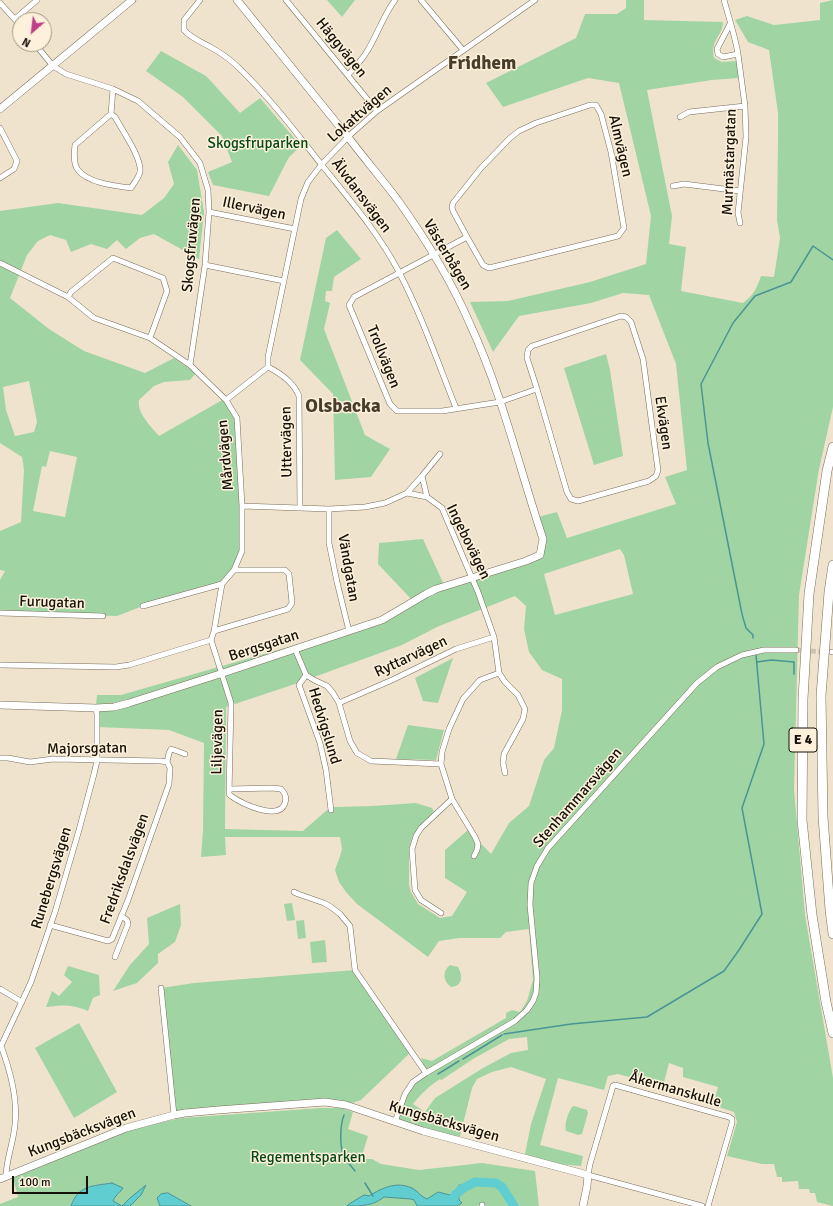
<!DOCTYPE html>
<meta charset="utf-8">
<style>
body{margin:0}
#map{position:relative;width:833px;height:1206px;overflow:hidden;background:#f0e3ce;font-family:Signika,sans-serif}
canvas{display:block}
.north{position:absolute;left:12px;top:12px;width:40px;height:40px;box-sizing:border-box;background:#fdf1db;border:1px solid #a09787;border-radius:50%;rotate:208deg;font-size:11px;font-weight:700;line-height:16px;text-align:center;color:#151109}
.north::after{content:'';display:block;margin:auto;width:14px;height:18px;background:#bf3f8a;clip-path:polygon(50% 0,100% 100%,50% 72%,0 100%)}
.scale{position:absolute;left:12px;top:1176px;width:76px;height:18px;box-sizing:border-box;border:2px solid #151109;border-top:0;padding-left:5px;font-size:12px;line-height:14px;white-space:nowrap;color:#151109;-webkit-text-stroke:3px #fdf1db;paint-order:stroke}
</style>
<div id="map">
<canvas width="833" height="1206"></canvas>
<div class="north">N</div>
<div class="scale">100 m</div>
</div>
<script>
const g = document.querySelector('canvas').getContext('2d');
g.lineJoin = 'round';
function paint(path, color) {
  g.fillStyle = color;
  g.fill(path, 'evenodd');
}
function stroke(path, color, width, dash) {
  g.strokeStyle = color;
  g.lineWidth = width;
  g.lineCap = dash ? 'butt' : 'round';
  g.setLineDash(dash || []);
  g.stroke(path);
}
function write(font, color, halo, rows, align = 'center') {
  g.font = font + ' Signika,sans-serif';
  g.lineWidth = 3;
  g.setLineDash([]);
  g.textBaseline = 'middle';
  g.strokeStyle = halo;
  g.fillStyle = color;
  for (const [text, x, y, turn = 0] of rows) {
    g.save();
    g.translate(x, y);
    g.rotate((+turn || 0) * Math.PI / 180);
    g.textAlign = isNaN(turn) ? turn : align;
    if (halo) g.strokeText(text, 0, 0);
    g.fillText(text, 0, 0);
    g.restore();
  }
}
paint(new Path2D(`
 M327,0H355L342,17Z
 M626,0H644V20L723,22C723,36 710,39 714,58L722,62L737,61L739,78L712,80L647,90L672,216L669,244L686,247L681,291L743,303C753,296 757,288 761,276L774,277L780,238L777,220L778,139V113L769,50L748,42L735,20L747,16L774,25L820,20V3L833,0V407L819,469L799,595L794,789L805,915L833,1078V1206L817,1202L815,1193H810L809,1189H799L798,1181L782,1182V1177H777L774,1164H762L727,1156L737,1122L734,1112L713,1105L718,1087L683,1077V1068L669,1063L663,1086L618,1074L608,1076L604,1090L558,1078L540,1145L583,1156L581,1166L557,1164L525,1154L531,1124L546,1079L511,1067L492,1072L477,1079L472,1088L460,1136L451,1138L395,1122L413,1082L426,1073L421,1058L432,1061L506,1018V1013L512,1010L520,1012L527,1001L533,980L529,929L506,932L500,938H459L439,941L428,957L357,904L346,892L339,882L335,870L340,856L342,849L340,837H225L226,855L201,857L203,830L204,743L169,730L97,727L95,715L97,695H121L382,620L412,600L378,564L379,543L423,539L445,587L538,553L541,540L534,518L557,512L567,538L676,504L665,477L687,470L676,364L649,295L623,293L591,303L519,316L493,352L470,302L508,301L590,282L646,264L651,216L619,83L588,78L503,107L486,83L576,38L585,14H617L626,8ZM620,549L624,555L633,594L555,615L544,574ZM515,596L526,606L524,629L529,652L542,670L562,679V710L554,748L544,760L529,806L509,823L491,854L468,830L445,850V878L467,892L452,916L440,918L418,904L411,892L409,885V848L411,841L413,835L434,811L432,808L416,803L372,806L335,807L327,810L303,831L225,829L226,707L295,684L402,645L437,627ZM527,1037L528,1050L511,1053L483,1068L435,1098L425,1112L413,1104C421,1094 429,1086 440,1079L441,1080L443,1079L473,1059L509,1039Z
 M161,51L206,76L240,113L260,98L301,146L289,157L269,196L213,185L208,172L232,162L222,136L183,97L146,71Z
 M178,145L197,170L204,212L199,259L154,234L140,238L126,249L117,240L107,249L91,244L71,252L66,240L50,235L38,241L27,255L10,298L49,329L84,351L145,373L174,358L196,373L190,380L164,382L154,386L139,400C137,414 151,426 159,436L224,399L237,418L242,551L238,560L222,584L143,606L117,616L0,613V580L5,571L0,570V531L21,522L24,470L22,457L0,443V211L58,203L142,215L164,198L174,184L168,162ZM29,381L37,422L34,432L15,436L6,410L3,387ZM50,451L77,457L65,517L33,511L42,466L46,467Z
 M337,230L361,259L334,277L332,291H326L325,301L330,303L324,329L365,435L390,449L371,477L335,480L333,394L300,360L326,238Z
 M606,354L610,370L623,456L594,465L564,368Z
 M453,658L438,703L423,701L415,678Z
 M408,725L444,730L436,760L396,759Z
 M292,903L295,920L287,921L284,904Z
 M180,904L181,925L175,942L158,954V963L137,983L113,991L130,965L149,944L147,918Z
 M304,920L306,938L298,939L296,921Z
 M325,940L327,962L312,963L310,942Z
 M450,965L458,967C463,976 463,986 451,987C443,981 442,971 450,965Z
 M68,966L99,975L100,995L93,998L88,1011C72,1004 63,1005 46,1007L52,991L59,996L72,982L64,975Z
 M355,970L411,1052L361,1100L346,1105L325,1102L174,1115L161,988L194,983Z
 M79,1023L117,1092L74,1118L35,1048Z
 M574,1106L587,1110L588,1113L582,1134L578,1135L566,1131C564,1124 568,1113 572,1107Z
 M321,1108H341L353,1112L348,1129L368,1136L361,1159H372L381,1164L419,1170L482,1163L535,1171L539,1206H191L168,1193L157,1198L160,1206H130L141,1195L130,1198L122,1206L113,1201L115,1196L120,1193L112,1183C93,1186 78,1185 71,1206H0V1204L18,1197L13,1178L127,1130L181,1118Z`), '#a0d5a3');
const water = new Path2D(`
 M112,1183L123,1188C120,1193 115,1195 113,1201L122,1206L130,1198L146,1185L141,1195L130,1206H71C78,1185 93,1186 112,1183Z
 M460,1185L463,1190L459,1197V1200L462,1203L457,1206H417L414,1200L411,1199L384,1197C373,1206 362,1206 347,1206L349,1204L364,1195L369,1196C382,1188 396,1181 412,1188C418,1191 421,1197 427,1199L438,1192L450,1195L454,1192Z
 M168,1193L191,1206H160L157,1198L161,1194Z`);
paint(water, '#60cdd0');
stroke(water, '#4a9594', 1);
stroke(new Path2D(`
 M753,638V635L746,628L742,614L708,443L701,384L733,323L755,296L791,282L813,246L833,260
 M757,662L771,660L794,662V674
 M504,1034L571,1024L647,1017L724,971L739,950L762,914L742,808L764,744L756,655
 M463,1059L502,1035
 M438,1074L459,1061
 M344,1115C340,1125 339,1149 345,1158C348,1163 352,1167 355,1171
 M365,1183L373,1196`), '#4a9594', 1.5);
stroke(new Path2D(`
 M454,1196L462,1189L475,1182L496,1183L502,1187L514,1206`), '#60cdd0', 9);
stroke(new Path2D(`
 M796,650L825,652`), '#cfc4b0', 5, [5, 2.5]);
const street = new Path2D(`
 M200,0L184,20V30C192,39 202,42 212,48C221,53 231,60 239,68C269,97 295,131 321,164C349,199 378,232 399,272C422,316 438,363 456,408
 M286,0L377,111
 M421,0L463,50
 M724,0C729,18 735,36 738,54L723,57L718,54L717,49L730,24
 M0,3L20,25
 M15,19L37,0
 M35,44L53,66L66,74L113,89L138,101L180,137L200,163L208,190L209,212L205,265L190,365
 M738,54L745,106L746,137L738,213L740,223
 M348,75C354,68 361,61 366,53C377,36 383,16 395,0
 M111,114L115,117C122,130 142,158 140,172C139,177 134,183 131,188C115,186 88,183 78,170C73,163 74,153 75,145L111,114L113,89
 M680,117L689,112L745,106
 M0,128L17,161L14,169L0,178
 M673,186L684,184L740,191
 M209,212L295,229
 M467,237L453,211L452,207L453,203L481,168L510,138L519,131L536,123L590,105H596L601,114L611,152L624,228L618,236L489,268L483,265L467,237L354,297L349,305L390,404L397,411H442L500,402L537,389L567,492L571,499L578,501L649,481L656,476L658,470L643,359L631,322L626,317L621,316L532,346L528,350L527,358L537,389
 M0,263L68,297L94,318L150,338L190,365L226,400L237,418L242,506V551L234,570L222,584L214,631L211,640L231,703L229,794L231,796C241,803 279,822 285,803C287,797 285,793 281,789L272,788L230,789
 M205,265L284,281
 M68,297L71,292L113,258L163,278L167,291L150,338
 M268,367C280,373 294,383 299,396L300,508
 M226,400L268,367V357L301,199L308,182L322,164L351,134L377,111L535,0
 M422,476L440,454
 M407,493L422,476L427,497
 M242,506L329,509L365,507L385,503L407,493L427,497L442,508L478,592L494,637L499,673L505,682L518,695L525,709L523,719L504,754L503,763L505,773
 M329,509V543L337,582L349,631
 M143,606L222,584
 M0,613L103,616
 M214,631L288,609L292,603L289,574L285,570H234
 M295,649L306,675L314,680L327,686L333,693L339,703L350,741L357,753L371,761L441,764
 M832,652H833
 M0,665L116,667L129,665L211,640
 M306,675L299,685L320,743L326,770L331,810
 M339,703L392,680L456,649L494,637
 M0,758H8L30,762L53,759L161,761L167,762L170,768L169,784L128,900L112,939L108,941L50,925
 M167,762L169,753L171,749L177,751L185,754
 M474,856L477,850L478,844L475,837L452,799L441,764L442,752L449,729L463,699L480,680L499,673
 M294,892L298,894L324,903L331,907L340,914L350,926L355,970L426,1073
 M441,913L421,900L415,890L412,849L416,836L421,828L452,799
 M115,957L128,924L127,920L121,916
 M161,988L174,1115
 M0,989L22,1002
 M1,1046C10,1070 18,1097 15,1124C14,1138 9,1152 7,1166L6,1173L7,1176
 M0,1047L1,1046L31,982L55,912L79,830L94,774L97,761V714L96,708
 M395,1122L405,1094L413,1082L426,1073L515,1021L527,1010L533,1001L536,993L537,978L530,905L531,883L537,866L548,848L697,683L717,667L742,655L764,650H796
 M482,1205V1206
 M702,1206L588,1175L590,1164L613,1086L615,1085L729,1117L732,1119V1123L708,1206`);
const secondary = new Path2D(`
 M0,109L132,0
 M0,705L96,708L114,707L129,703L223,673L382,620L426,594L436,589L526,561L540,555L543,539C519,467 502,393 470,324C451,280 425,238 397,199C381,178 364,158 348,137C311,91 274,45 237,0
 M0,1179L126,1128L174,1115L185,1113L218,1110L325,1102L346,1105L423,1131L588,1175L587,1186L583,1206`);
const highway = new Path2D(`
 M833,447L827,471L809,594L803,699L802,820L812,915L826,1002L833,1033
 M833,565L829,592L821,696L823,817L830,910L833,934`);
stroke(street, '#786c5a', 6);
stroke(secondary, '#786c5a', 8);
stroke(highway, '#786c5a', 10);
stroke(street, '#fff', 5);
stroke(secondary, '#fff', 7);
stroke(highway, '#fff', 9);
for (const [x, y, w] of [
 [803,740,28]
]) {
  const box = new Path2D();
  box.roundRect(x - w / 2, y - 12, w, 24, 3);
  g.fillStyle = '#fdf1db';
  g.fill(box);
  stroke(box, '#151109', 1);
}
write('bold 14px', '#151109', null, [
 ["E 4",803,740]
]);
write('15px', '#151109', '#fdf1db', [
 ["Häggvägen",341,48,51],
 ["Lokattvägen",360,114,-41],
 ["Almvägen",620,146,77],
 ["Murmästargatan",730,162,-88],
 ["Älvdansvägen",361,196,53],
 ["Illervägen",254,209,12],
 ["Skogsfruvägen",192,245,-85],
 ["Västerbågen",447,255,59],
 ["Trollvägen",383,357,68],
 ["Ekvägen",663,423,82],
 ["Uttervägen",287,442,-91],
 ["Mårdvägen",226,455,-95],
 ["Ingebovägen",468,542,64],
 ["Vändgatan",348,568,80],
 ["Furugatan",52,603,2],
 ["Bergsgatan",264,646,-18],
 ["Ryttarvägen",411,657,-25],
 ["Hedvigslund",324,726,73],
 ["Liljevägen",218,742,-89],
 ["Majorsgatan",87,749,-1],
 ["Stenhammarsvägen",578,798,-49],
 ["Fredriksdalsvägen",125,869,-70],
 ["Runebergsvägen",52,878,-73],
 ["Åkermanskulle",675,1090,16],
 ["Kungsbäcksvägen",444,1122,16],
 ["Kungsbäcksvägen",82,1133,-21]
]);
write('15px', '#054814', '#fdf1db', [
 ["Skogsfruparken",258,144],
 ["Regementsparken",308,1158]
]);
write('bold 19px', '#473d2b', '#fdf1db', [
 ["Fridhem",482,64],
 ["Olsbacka",343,407]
]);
</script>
